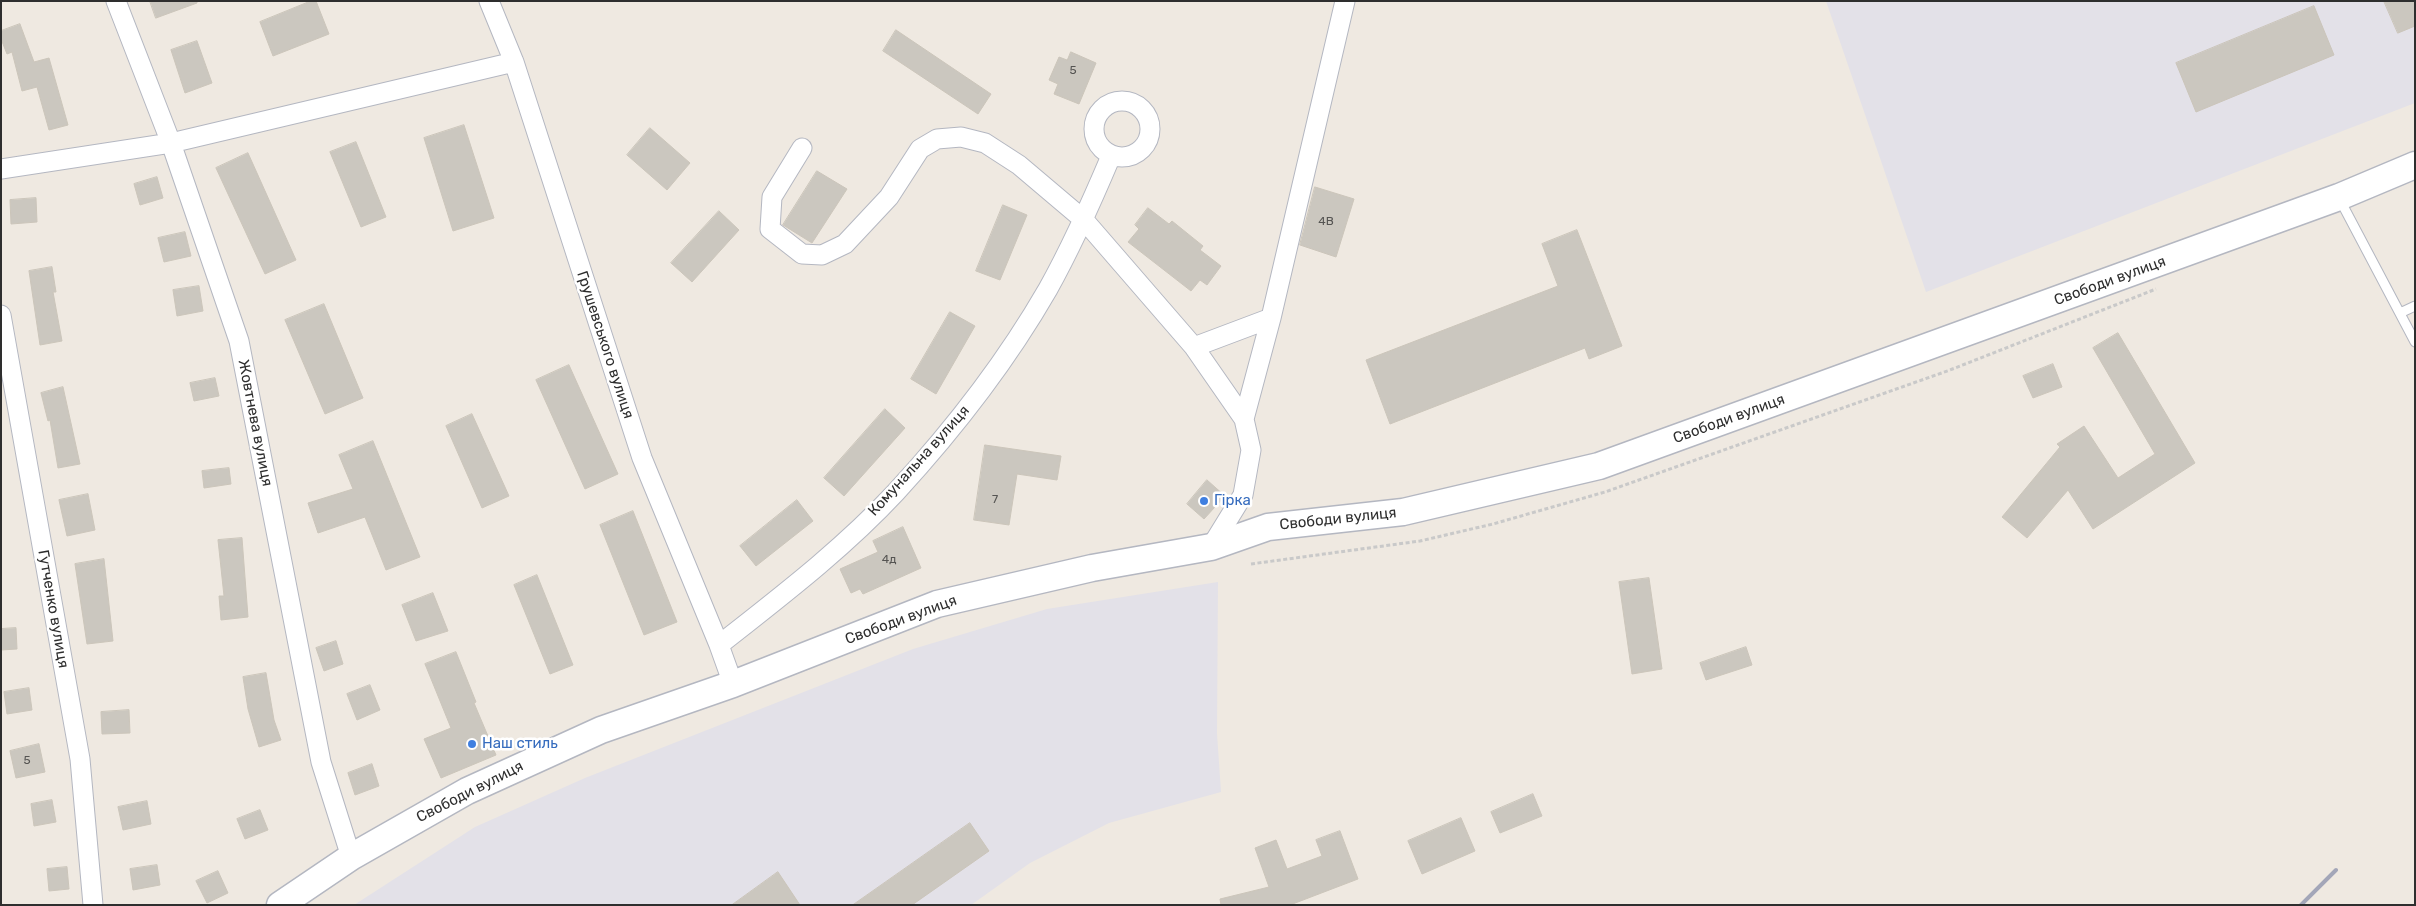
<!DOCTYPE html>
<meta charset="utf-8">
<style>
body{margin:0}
#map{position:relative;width:2416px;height:906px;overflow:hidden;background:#efe9e1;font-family:Rubik,sans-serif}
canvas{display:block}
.frame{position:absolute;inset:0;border:2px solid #2e2e2e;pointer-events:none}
</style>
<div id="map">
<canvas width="2416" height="906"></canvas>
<div class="frame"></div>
</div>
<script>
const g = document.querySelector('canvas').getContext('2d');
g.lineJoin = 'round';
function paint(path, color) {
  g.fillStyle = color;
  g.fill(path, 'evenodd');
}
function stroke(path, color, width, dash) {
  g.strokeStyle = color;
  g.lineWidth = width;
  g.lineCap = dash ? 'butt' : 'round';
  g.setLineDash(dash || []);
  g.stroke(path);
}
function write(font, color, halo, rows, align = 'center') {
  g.font = font + ' Rubik,sans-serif';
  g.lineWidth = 5;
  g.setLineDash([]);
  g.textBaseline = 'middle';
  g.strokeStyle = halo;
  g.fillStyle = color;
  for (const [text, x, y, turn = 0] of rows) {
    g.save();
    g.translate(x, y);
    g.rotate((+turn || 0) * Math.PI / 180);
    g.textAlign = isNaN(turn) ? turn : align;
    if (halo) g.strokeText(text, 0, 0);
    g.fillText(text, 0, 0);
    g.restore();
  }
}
paint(new Path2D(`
 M1826,1H2415V103L1926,292Z
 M1218,582L1217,734L1221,792L1109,823L1030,863L971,905H354L475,827L585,778L913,649L1047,609Z`), '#e3e1e8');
const building = new Path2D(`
 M150,1H197V3L156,18Z
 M311,1H316L329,34L273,56L260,22Z
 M2384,1H2415V26L2398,33Z
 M2314,6L2334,55L2196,112L2176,63Z
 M20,24L34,62L49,58L68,125L49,130L37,87L22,91L12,52L7,54L1,39V31Z
 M896,30L991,94L978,114L883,51Z
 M197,41L212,83L185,93L171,50Z
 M1071,52L1096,63L1079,104L1054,94L1058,84L1049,80L1059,57L1067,60Z
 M464,125L494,218L453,231L424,138Z
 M650,128L690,163L667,190L627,155Z
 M356,142L386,217L361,227L330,152Z
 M248,153L296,260L265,274L216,168Z
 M817,171L847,189L812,243L783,225Z
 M157,177L163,198L140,205L134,184Z
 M1315,187L1354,199L1336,257L1300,245Z
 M36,198L37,222L11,224L10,200Z
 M1003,205L1027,215L1000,280L976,271Z
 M1148,208L1169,224L1172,221L1203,246L1200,250L1221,266L1207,285L1200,280L1191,291L1128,242L1139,229L1135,225Z
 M719,211L739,230L692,282L671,263Z
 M1577,230L1622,346L1589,359L1585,348L1390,424L1366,360L1558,286L1542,244Z
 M185,232L191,256L164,262L158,238Z
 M52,267L56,292H53L62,341L40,345L29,271Z
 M199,286L203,311L177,316L173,290Z
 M324,304L363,398L325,414L285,320Z
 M950,312L975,326L936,394L911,379Z
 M2118,333L2195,463L2093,529L2068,490L2027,538L2002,517L2060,447L2057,444L2084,426L2118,478L2155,454L2093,348Z
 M2053,364L2062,387L2033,398L2023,376Z
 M569,365L618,474L585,489L536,380Z
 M215,378L219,396L194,401L190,383Z
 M63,387L80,464L58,468L50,420L48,421L41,393Z
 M885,409L905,428L844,496L824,478Z
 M472,414L509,496L482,508L446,426Z
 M373,441L420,557L386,570L365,517L318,533L308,503L353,489L339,455Z
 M985,445L1061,456L1057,480L1017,474L1009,525L974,520Z
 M229,468L231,484L204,488L202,471Z
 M1207,480L1225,496L1204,519L1187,504Z
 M88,494L95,530L67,536L59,500Z
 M797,500L813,521L756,566L740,546Z
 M633,511L677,622L644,635L600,525Z
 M903,527L921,568L863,594L860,589L851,593L840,569L878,552L873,541Z
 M242,538L248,617L221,620L219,596H224L218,540Z
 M104,559L113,641L87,644L75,564Z
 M537,575L573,665L550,674L514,585Z
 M1649,578L1662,669L1632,674L1619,582Z
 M433,593L448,631L416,641L402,605Z
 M16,628L17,649L1,650V629Z
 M336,641L343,664L324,671L316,648Z
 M1746,647L1752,665L1706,680L1700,663Z
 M456,652L476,702L474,703L496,755L441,778L424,739L451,728L425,664Z
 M266,673L274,720L281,740L259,747L248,709L243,677Z
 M370,685L380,710L357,720L347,694Z
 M29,688L32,710L7,714L4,692Z
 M129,710L130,733L102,734L101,712Z
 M39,744L45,772L16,778L10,751Z
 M372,764L379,786L355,795L348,773Z
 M1533,794L1542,816L1500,833L1491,812Z
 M52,800L56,822L34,826L31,804Z
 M147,801L151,824L123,830L118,807Z
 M260,810L268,830L245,839L237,819Z
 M1461,818L1475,851L1422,874L1408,841Z
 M970,823L989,851L912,905H853Z
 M1340,831L1358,879L1290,905H1221L1220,899L1269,887L1255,848L1276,840L1287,869L1322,856L1316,840Z
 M157,865L160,885L133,890L130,869Z
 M67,867L69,889L49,891L47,869Z
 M218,871L228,893L207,903L196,881Z
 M778,872L800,905H732Z`);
paint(building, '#cbc7bf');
stroke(building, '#cbc5ba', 1);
const lane = new Path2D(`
 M2340,200L2415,342
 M2400,313L2415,306`);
const street = new Path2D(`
 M116,1L171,143L239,341L321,762L351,857
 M489,1L514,62L642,458L719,645L733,684
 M1094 129a28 28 0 1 1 56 0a28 28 0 1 1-56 0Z
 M802,148L772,197L770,229L802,254L822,255L845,244L889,197L920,149L937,139L961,137L985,143L1019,165L1084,220L1194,347L1244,419
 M1,169L171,143L514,62
 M1,315L80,759L93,905
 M1194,347L1271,318
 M1211,547L1243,495L1251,450L1244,419L1271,318L1345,1
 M719,645C780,597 843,549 896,492C953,430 1006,362 1048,289C1072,246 1092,201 1111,156`);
const secondary = new Path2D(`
 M280,905L351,857L467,791L601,730L733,684L937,604L1092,568L1211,547L1268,527L1403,512L1599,466L2339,197L2415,165`);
stroke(lane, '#b4b7c1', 11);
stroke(street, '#b4b7c1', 21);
stroke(secondary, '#b4b7c1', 29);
stroke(new Path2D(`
 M1251,564L1420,541L1493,524L1605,492L1950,370L2156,289`), '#c9c9c9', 3, [4, 2.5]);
stroke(lane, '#fff', 9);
stroke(street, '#fff', 19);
stroke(secondary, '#fff', 26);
stroke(new Path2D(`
 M2301,905L2336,870`), '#a3a6b8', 4);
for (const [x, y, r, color] of [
 [1204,501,5,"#3f7fe0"],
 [472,744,5,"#3f7fe0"]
]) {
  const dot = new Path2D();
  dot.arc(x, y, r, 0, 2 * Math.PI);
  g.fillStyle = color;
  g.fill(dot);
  stroke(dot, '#fff', 2);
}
write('12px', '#555452', null, [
 ["5",1073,71],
 ["4В",1326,222],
 ["7",995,500],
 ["4д",889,560],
 ["5",27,761]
]);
write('15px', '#2e2e2e', '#fff', [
 ["Свободи вулиця",2110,281,-20],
 ["Грушевського вулиця",605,345,72],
 ["Свободи вулиця",1729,419,-20],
 ["Жовтнева вулиця",255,423,79],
 ["Комунальна вулиця",919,461,-48],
 ["Свободи вулиця",1338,519,-6],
 ["Гутченко вулиця",53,609,80],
 ["Свободи вулиця",901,620,-20],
 ["Свободи вулиця",470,792,-27]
]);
write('15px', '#366cbe', '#fff', [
 ["Гірка",1214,501],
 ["Наш стиль",482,744]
], 'left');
</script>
